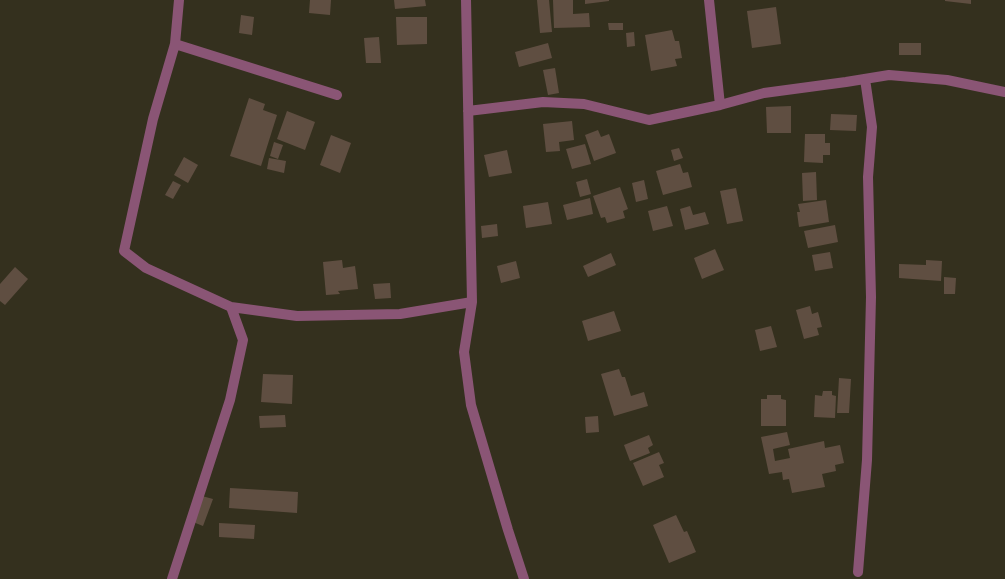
<!DOCTYPE html>
<style>
body{margin:0}
canvas{display:block;background:#34301e}
</style>
<canvas width="1005" height="579"></canvas>
<script>
const g = document.querySelector('canvas').getContext('2d');
g.lineJoin = 'round';
function paint(path, color) {
  g.fillStyle = color;
  g.fill(path, 'evenodd');
}
function stroke(path, color, width, dash) {
  g.strokeStyle = color;
  g.lineWidth = width;
  g.lineCap = dash ? 'butt' : 'round';
  g.setLineDash(dash || []);
  g.stroke(path);
}
paint(new Path2D(`
 M310,0H331L330,15L309,13Z
 M394,0H425L426,6L395,9Z
 M537,0H549L552,32L540,33Z
 M553,0H573V14L589,13L590,27L554,28Z
 M585,0H609V1L585,4Z
 M945,0H971V4L945,1Z
 M776,7L781,44L752,48L747,11Z
 M241,15L254,17L252,35L239,33Z
 M396,17H427V44L397,45Z
 M608,23H623V30H609Z
 M672,30L675,41H679L682,58L675,59L677,66L651,71L645,35Z
 M634,32L635,46L627,47L626,33Z
 M379,37L381,63H366L364,38Z
 M548,43L552,58L519,67L515,52Z
 M899,43H921V55H899Z
 M555,68L559,93L548,95L543,70Z
 M249,98L265,104L263,110L277,115L261,166L230,156Z
 M791,106V133H767L766,107Z
 M287,111L315,122L305,150L277,139Z
 M831,114L857,115L856,131L830,130Z
 M572,121L574,140L559,142L560,151L546,152L543,124Z
 M598,130L601,137L609,134L616,153L594,161L585,135Z
 M805,134H825V143H830V155H823V163L804,162Z
 M331,135L351,143L340,173L320,165Z
 M274,142L283,145L278,159L270,156Z
 M585,144L591,164L572,169L566,149Z
 M679,148L683,158L674,161L671,150Z
 M507,150L512,173L489,177L484,155Z
 M184,157L198,165L188,183L174,175Z
 M269,158L286,161L284,173L267,169Z
 M680,164L683,173L688,172L692,187L663,195L656,171Z
 M816,172L817,200L803,201L802,173Z
 M587,179L591,194L580,197L576,182Z
 M644,180L648,199L636,202L632,183Z
 M173,181L181,185L173,199L165,195Z
 M620,187L628,209L623,211L625,218L607,223L605,217L601,218L593,196Z
 M736,188L743,221L727,224L720,191Z
 M590,198L593,214L567,220L563,205Z
 M826,200L829,222L799,227L797,212H800L798,204Z
 M548,202L552,224L526,228L523,206Z
 M667,206L673,226L653,231L648,211Z
 M690,206L693,215L705,212L709,224L685,230L680,209Z
 M497,224L498,236L482,238L481,226Z
 M835,225L838,242L808,248L804,231Z
 M715,249L724,270L702,279L694,258Z
 M830,252L833,268L815,271L812,255Z
 M611,253L616,265L588,277L583,266Z
 M342,260L343,268L355,266L358,289L338,291L340,294L326,295L323,262Z
 M926,260L942,261L941,281L899,278V264L926,265Z
 M516,261L520,278L501,283L497,266Z
 M15,267L28,279L5,305L0,301V284Z
 M944,277L956,278L955,294H944Z
 M390,283L391,298L375,299L373,284Z
 M810,306L812,314L818,312L822,327L817,328L819,335L804,339L796,310Z
 M614,311L621,331L588,341L582,321Z
 M771,326L777,347L760,351L755,330Z
 M619,369L622,377H625L631,396L644,392L648,406L614,416L601,374Z
 M263,374L293,375L292,404L261,402Z
 M839,378L851,379L849,413H837Z
 M823,391H832V395L836,396L835,418L814,417L815,395L822,396Z
 M767,395H781V399L786,400V426H761V399H767Z
 M285,415L286,427L260,428L259,416Z
 M598,416L599,432L586,433L585,417Z
 M787,432L790,445L773,449L775,461L790,458L788,449L824,441L825,448L840,445L844,463L835,465L836,471L822,474L825,487L792,493L789,479L783,480L782,472L769,474L761,437Z
 M649,435L653,445L648,448L650,453L630,461L624,445Z
 M659,452L664,463L659,465L664,477L643,486L633,463Z
 M230,488L298,492L297,513L229,508Z
 M202,496L213,499L203,526L193,522Z
 M676,515L684,532L687,531L696,552L669,563L653,525Z
 M219,523L255,525L254,539L219,537Z`), '#5f4e41');
stroke(new Path2D(`
 M179,0L175,44L153,119L124,251L146,268L231,307L297,316L400,314L472,302
 M466,0L472,302L464,352L471,405L508,530L524,579
 M175,44L337,95
 M720,105L764,93L846,82L889,75L947,80L1005,92
 M468,111L543,102L584,104L649,120L720,105L709,0
 M858,572L867,460L871,297L868,177L872,127L865,79
 M172,579L230,400L243,340L231,307`), '#8a5575', 10);
</script>
